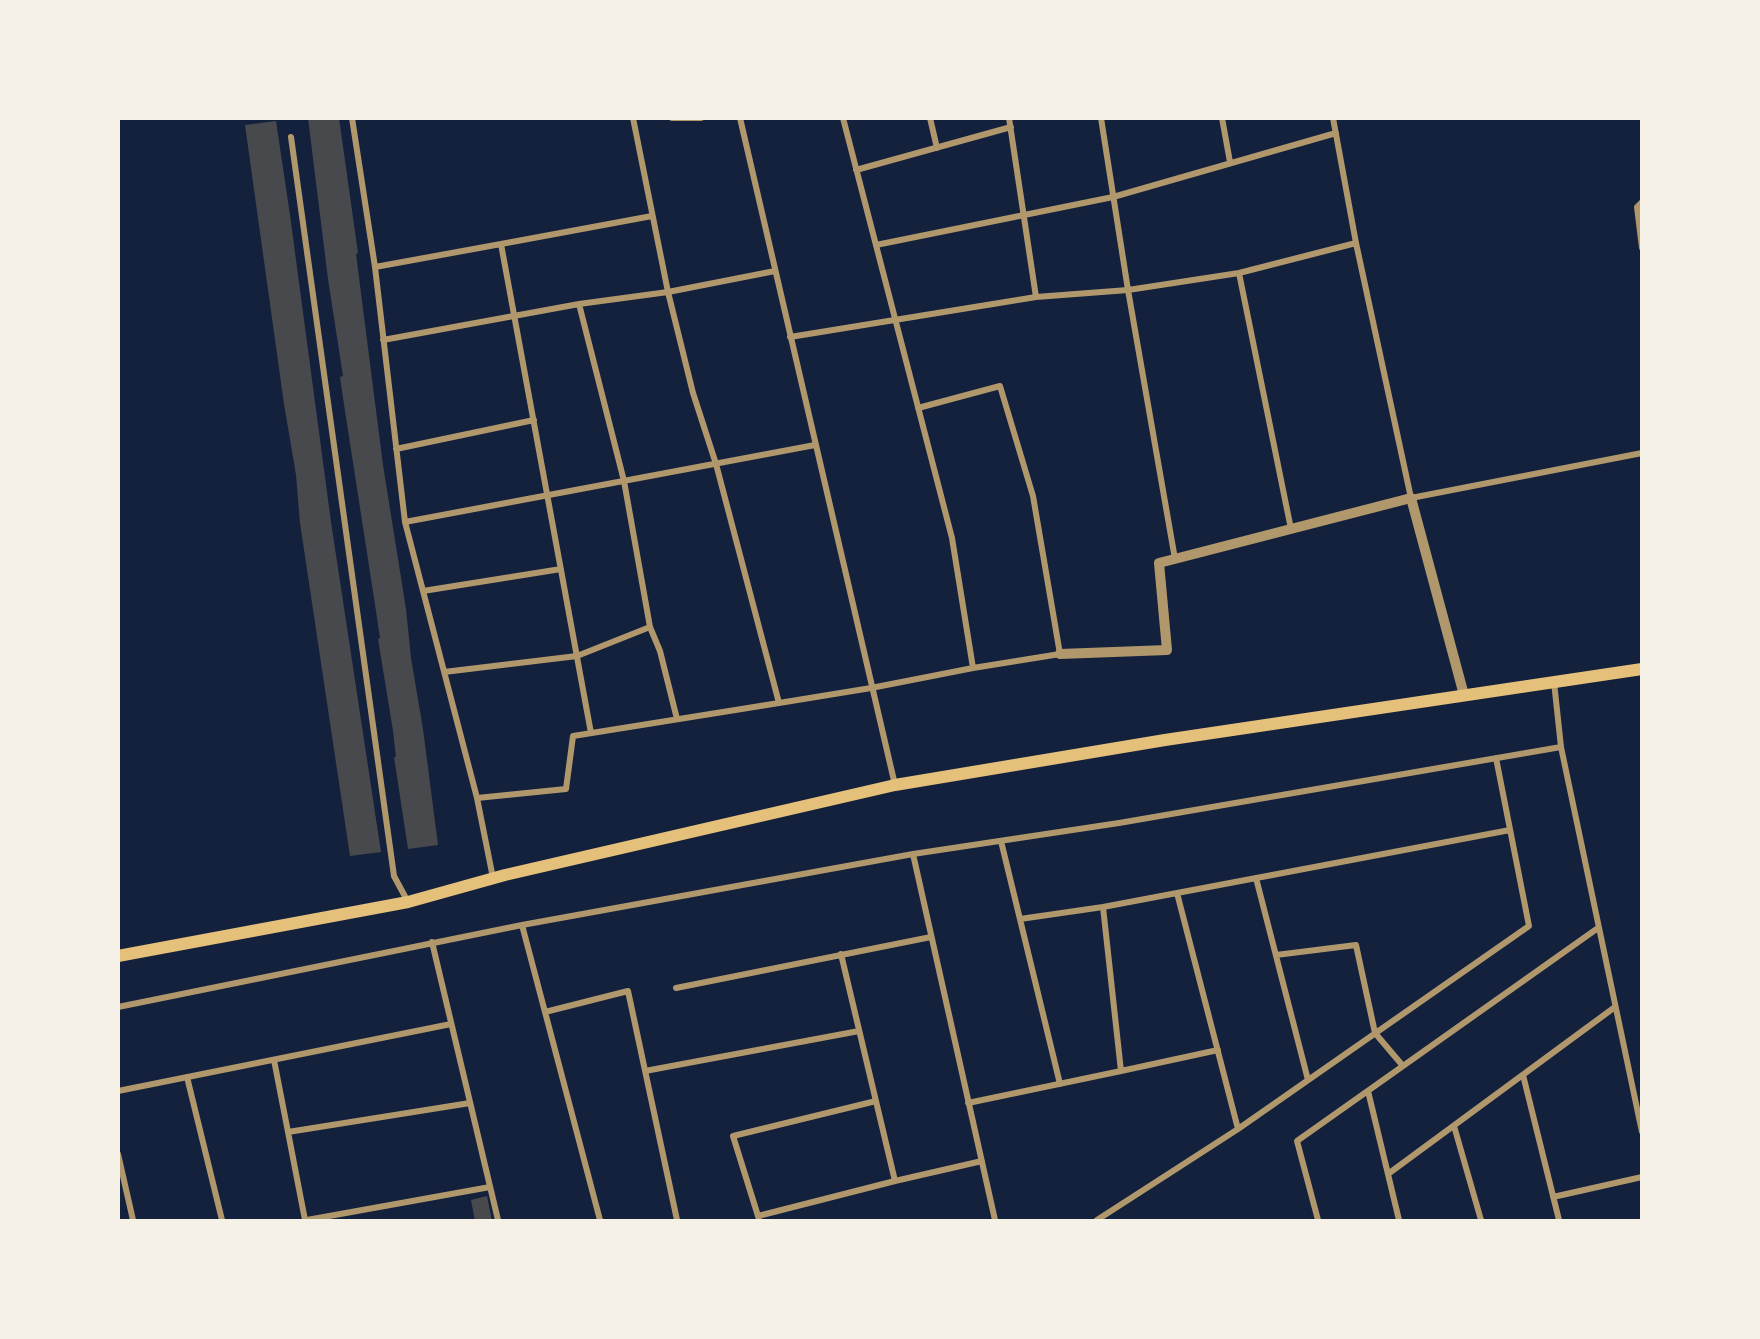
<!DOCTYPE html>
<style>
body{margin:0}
#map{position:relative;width:1760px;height:1339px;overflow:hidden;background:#14213d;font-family:"Zilla Slab",serif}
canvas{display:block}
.frame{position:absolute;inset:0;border:120px solid #f6f1e7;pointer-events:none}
</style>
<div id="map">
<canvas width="1760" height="1339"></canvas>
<div class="frame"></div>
</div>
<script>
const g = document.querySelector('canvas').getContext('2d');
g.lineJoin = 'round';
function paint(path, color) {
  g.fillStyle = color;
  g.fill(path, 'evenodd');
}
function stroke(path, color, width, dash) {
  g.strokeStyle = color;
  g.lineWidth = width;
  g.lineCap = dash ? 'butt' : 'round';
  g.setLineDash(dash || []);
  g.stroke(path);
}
paint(new Path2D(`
 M308,118H339L358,253L356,254L383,465L406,609L411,658L423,729L438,845L408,849L394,757H396L393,731L378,639L380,638L376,611L343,398L340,377L343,376L328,279Z
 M276,121L290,215L331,522L381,852L350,856L300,523L296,475L284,404L245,125Z
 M487,1196L492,1221H475L471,1200Z`), '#48494c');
stroke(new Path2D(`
 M352,118L375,267L405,522L477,798L566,789L573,736L779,703
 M633,118L668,292L693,393L716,464L779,703L871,688L973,668L952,538L843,118
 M672,118H701
 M740,118L895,785
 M930,118L937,148
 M1101,118L1128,290L1175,559
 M1222,118L1230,162
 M1333,118L1356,243L1411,498L1642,453
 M291,137L394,876L408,902
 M856,170L1011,127
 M1642,202L1637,207L1642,248
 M876,245L1113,197L1336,133
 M375,267L501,244
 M1239,273L1291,529
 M1036,297L1128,290L1239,273L1356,243
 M579,304L624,481L650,627L660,651L677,719
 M790,337L1036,297L1009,118
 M383,340L579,304L668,292L775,271
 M918,408L1000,386L1033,496L1060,654L973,668
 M396,449L534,420
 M405,522L815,445
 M423,591L561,569
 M444,672L577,656L650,627
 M591,733L501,244L652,216
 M1561,747L1642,1132
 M477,798L493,878
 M1001,841L1060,1084
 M913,854L995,1220
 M1256,878L1308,1080
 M1177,893L1238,1129
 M1020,919L1103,907
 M522,925L600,1220
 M432,942L498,1220
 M1276,955L1356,945L1375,1033L1403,1066
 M676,988L931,937
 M118,1007L522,925L913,854L1119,823L1561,747L1554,682
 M545,1012L628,991L677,1220
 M274,1060L288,1132L470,1103
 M645,1071L859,1031
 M1121,1071L1218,1050
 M1523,1075L1559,1220
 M187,1077L222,1220
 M118,1091L451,1024
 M1368,1091L1399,1220
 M968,1103L1121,1071L1103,907L1510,830
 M1454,1126L1481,1220
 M288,1132L305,1220
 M118,1154L133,1220
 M1388,1174L1615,1007
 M895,1181L982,1161
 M1553,1197L1642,1177
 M758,1216L733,1136L876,1101
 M307,1220L490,1187
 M759,1220L758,1216L895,1181L841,954
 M1097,1220L1238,1129L1529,926L1496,758
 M1318,1220L1297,1141L1598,928`), '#b1986c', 6);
stroke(new Path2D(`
 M1060,654L1167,650L1159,563L1411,498L1464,695`), '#b1986c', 10);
stroke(new Path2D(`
 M118,956L408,902L505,875L895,785L1165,740L1642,669`), '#e5c07b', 12);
</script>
